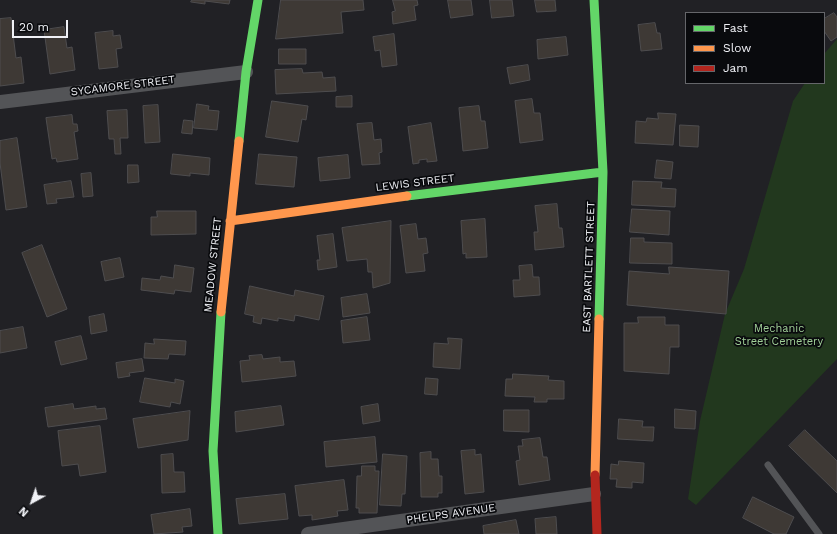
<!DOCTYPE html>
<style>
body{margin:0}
#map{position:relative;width:837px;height:534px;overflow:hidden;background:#212125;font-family:"Work Sans",sans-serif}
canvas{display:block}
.legend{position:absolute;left:685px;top:12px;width:140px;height:72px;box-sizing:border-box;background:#090a0d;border:1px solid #65666a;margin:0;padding:5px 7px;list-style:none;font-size:12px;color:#f0f1f6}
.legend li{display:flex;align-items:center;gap:8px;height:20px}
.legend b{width:20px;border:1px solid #65666a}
.north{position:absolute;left:12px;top:482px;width:40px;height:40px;-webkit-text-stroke:3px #090a0d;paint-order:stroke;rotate:220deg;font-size:11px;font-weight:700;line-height:16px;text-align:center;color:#f0f1f6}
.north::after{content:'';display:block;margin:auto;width:14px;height:18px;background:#f0f1f6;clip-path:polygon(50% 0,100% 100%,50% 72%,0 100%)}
.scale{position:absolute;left:12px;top:20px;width:56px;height:18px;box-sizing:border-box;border:2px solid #f0f1f6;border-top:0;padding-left:5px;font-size:12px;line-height:14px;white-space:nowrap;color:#f0f1f6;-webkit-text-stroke:3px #090a0d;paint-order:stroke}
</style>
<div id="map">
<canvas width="837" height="534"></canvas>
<ul class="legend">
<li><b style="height:5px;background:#63d668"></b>Fast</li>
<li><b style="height:5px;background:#ff974d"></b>Slow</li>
<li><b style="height:5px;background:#b3261e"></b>Jam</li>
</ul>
<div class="north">N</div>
<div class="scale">20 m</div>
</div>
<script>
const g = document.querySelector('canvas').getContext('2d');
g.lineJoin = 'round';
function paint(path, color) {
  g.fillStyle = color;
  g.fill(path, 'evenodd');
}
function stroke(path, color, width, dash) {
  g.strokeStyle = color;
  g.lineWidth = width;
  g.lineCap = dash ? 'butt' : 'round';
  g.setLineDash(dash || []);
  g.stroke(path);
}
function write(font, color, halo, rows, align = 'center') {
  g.font = font + ' "Work Sans",sans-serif';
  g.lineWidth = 3.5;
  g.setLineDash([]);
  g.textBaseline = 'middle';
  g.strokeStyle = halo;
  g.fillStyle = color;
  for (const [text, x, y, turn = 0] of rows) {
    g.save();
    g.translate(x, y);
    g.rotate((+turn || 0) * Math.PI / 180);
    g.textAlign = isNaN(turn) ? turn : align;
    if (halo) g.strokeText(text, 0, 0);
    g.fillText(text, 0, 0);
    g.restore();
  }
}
paint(new Path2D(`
 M837,39V359L696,505L688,499L700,421L725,314L744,269L793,101L805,83H824V54Z`), '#22381e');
const building = new Path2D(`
 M192,0H230L229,4L205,1V4L191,2Z
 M281,0H363L364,10L341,12L343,33L276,39Z
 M393,0H417L418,5L414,6L416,20L393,24L392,12L395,11Z
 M448,0H471L473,15L451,18Z
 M490,0H512L514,16L492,18Z
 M535,0H555L556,11L537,12Z
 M834,13L837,17V37L831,41L824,31V19Z
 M11,18L16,58L21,57L24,83L0,86V19Z
 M655,23L657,33H660L662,49L641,51L638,25Z
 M64,27L67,48L72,47L75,70L50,74L44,30Z
 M113,31V36L120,35L122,48L116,49L118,67L99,69L95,33Z
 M394,34L397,65L382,67L380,50L375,51L373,37Z
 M566,37L568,55L538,59L537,40Z
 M279,49H306V64H279Z
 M528,65L530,80L510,84L507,68Z
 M302,69L303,73L322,72L323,78L335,77L336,91L276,94L275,70Z
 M352,96V107H336V97Z
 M532,99L534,113H540L543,140L520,143L515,101Z
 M272,101L308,106L306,120L302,119L298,142L266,137Z
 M197,104L209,106L208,110L219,111L217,130L194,128Z
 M158,105L160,142L145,143L143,106Z
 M479,106L481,121H485L488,148L463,151L459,108Z
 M127,110L128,138H120L121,154H115L114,139H109L107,111Z
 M658,113L676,114L673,145L635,143L636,121L646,122L647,118L658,119Z
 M72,115L73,124H77L78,131L74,132L78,159L57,162L56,158L52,159L46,118Z
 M184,120L193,121L192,134L182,133Z
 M372,123L374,140L381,139L382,152L379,153L380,164L362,165L357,124Z
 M431,123L437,161L427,162V159L419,160V163L413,164L408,127Z
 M680,125L699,126L698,147L680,146Z
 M17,138L27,207L6,210L0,163V141Z
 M173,154L210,158L209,175L190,173V176L171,174Z
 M259,154L297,157L294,187L256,184Z
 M348,155L350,178L320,181L318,158Z
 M657,160L673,162L671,179L655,178Z
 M128,165H138L139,182L128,183Z
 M91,173L93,196L83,197L81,174Z
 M71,181L74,197L56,199L57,203L47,204L44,185Z
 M633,181L662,182L661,188L676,189L675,207L632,205Z
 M557,204L559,228H562L564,247L535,250L534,232H538L535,206Z
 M632,209L670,211L669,235L630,232Z
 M157,211H196V234L151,235V217H157Z
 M485,219L487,257L466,258V253L463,254L461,221Z
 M391,221L390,283L373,288L372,272H368L367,259L347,261L342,228Z
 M416,224L418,239L426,238L428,253L423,254L425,271L406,273L400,226Z
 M333,234L337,267L318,270L317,260H320L317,236Z
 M631,238H644V242L672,243V264L630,263Z
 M42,245L67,309L47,317L22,253Z
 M120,258L124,277L105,281L101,262Z
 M175,265L194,268L191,292L175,290L174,294L141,290L142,278L160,280L161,276L173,278Z
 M532,265L533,277H539L540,295L514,297L513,280H520L519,266Z
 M669,267L729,271L726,314L627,305L629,271L669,274Z
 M250,286L294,296L295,290L324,296L319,320L295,315L294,321L278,318V321L262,318L261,324L253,322L254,316L245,314Z
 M367,294L370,313L343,317L341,298Z
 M104,314L107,331L91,334L89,317Z
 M367,317L370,340L343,343L341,321Z
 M638,317H665V325H679V347H670L669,374L624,371V323H638Z
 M23,327L27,348L0,353V331Z
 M81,336L87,359L61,365L55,342Z
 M448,338L462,339L460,369L433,367L434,343L448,344Z
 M154,339L186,341L185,355L169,354L168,359L144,358L145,343L154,344Z
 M262,355L263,359L280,357V362L294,361L296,376L242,382L240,361L250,360L249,356Z
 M142,359L144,371L129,373L130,376L118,378L116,363Z
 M513,374L549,376L548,380L564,381V399H547V402H534L535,397L505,396L506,379H512Z
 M145,378L175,383V379L184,381L180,404L171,402L170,407L140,402Z
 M426,378L438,379L437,395L425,394Z
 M73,404L74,409L96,406V409L105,408L107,419L48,427L45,408Z
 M378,404L380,421L363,424L361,407Z
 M281,406L284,425L236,432L235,412Z
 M675,409L696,411L695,429L675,428Z
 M504,410H529V432L504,431Z
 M190,411L188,440L138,448L133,419Z
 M619,419L643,421L642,427H654L653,441L618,439Z
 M100,426L106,472L80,476L78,464L62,466L58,431Z
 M805,430L837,461V493L789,446Z
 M375,437L377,462L326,467L324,442Z
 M540,438L543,457H547L550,480L519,485L516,461L520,460L518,446H523L522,440Z
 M475,450V455L481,454L484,492L465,494L461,451Z
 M431,452V459H438L439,476H442V493H438V497H421L420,453Z
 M173,454L174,472H184L185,492L162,493L161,455Z
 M383,454L407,456L405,494H402L401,506L380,505Z
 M619,461L644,463L643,483L632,482V488L616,487L617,479H610L611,464L618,465Z
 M362,466H375V471H379L377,513H359V508H356L357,476H361Z
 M344,480L348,510L337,511L338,516L312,520V515L299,516L295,486Z
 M285,494L288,519L239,524L236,499Z
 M753,497L794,517L786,534H774L743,518Z
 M190,509L192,526L182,527L183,532L154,534L151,515Z
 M556,517L557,534H536L535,519Z
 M516,520L519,534H484L483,526Z`);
paint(building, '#3e3935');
stroke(building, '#4e4d4f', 1);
stroke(new Path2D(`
 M768,465L819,534`), '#535457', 7);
stroke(new Path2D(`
 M0,102L246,72
 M308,534L594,494`), '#535457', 14);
stroke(new Path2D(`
 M594,0L603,172L599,319
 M239,141L246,72L258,0
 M407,196L603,172
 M218,534L213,451L221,312`), '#63d668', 9);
stroke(new Path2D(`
 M230,221L407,196
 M221,312L239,141
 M595,475L599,319`), '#ff974d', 9);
stroke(new Path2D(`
 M595,475L597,534`), '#b3261e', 9);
write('11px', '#f0f1f6', '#090a0d', [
 ["SYCAMORE STREET",123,86,-7],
 ["LEWIS STREET",415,183,-7],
 ["MEADOW STREET",213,265,-84],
 ["EAST BARTLETT STREET",589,267,-88],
 ["PHELPS AVENUE",451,514,-8]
]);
write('11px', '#a0cf97', '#090a0d', [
 ["Mechanic",779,329],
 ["Street Cemetery",779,342]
]);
</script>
